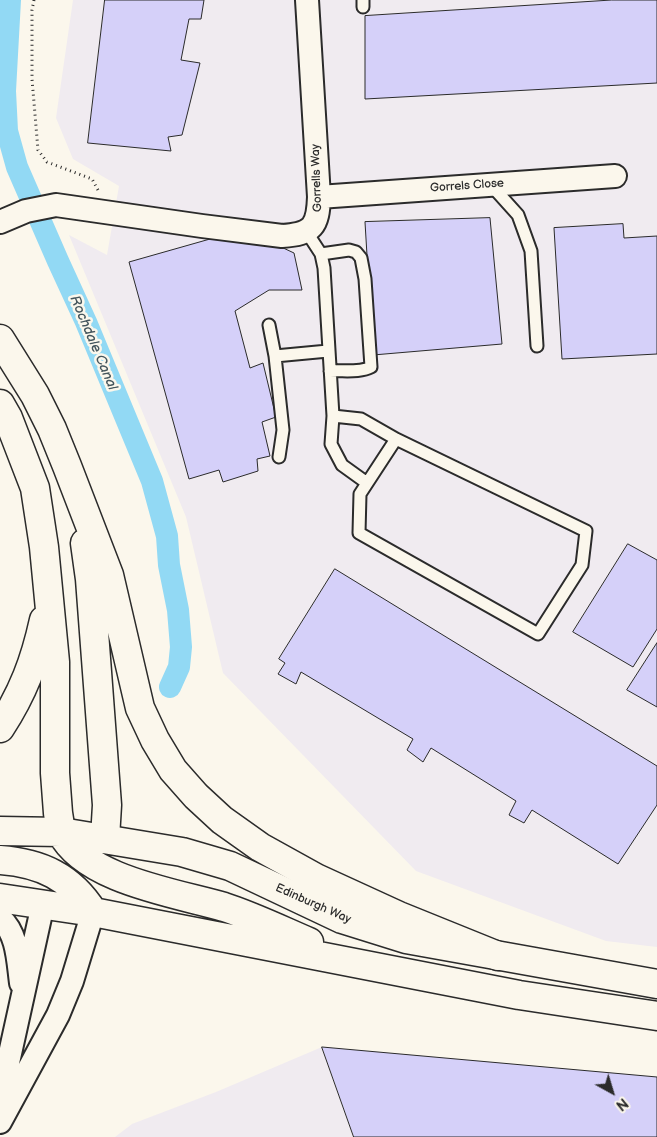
<!DOCTYPE html>
<style>
body{margin:0}
#map{position:relative;width:657px;height:1137px;overflow:hidden;background:#fbf7ec;font-family:"Balsamiq Sans",sans-serif}
canvas{display:block}
.north{position:absolute;left:587px;top:1067px;width:50px;height:50px;-webkit-text-stroke:4px #fbf7ec;paint-order:stroke;rotate:141deg;font-size:14px;font-weight:700;line-height:20px;text-align:center;color:#2b2b2b}
.north::after{content:'';display:block;margin:auto;width:18px;height:22px;background:#2b2b2b;clip-path:polygon(50% 0,100% 100%,50% 72%,0 100%)}
</style>
<div id="map">
<canvas width="657" height="1137"></canvas>
<div class="north">N</div>
</div>
<script>
const g = document.querySelector('canvas').getContext('2d');
g.lineJoin = 'round';
function paint(path, color) {
  g.fillStyle = color;
  g.fill(path, 'evenodd');
}
function stroke(path, color, width, dash) {
  g.strokeStyle = color;
  g.lineWidth = width;
  g.lineCap = dash ? 'butt' : 'round';
  g.setLineDash(dash || []);
  g.stroke(path);
}
function write(font, color, halo, rows, align = 'center') {
  g.font = font + ' "Balsamiq Sans",sans-serif';
  g.lineWidth = 5;
  g.setLineDash([]);
  g.textBaseline = 'middle';
  g.strokeStyle = halo;
  g.fillStyle = color;
  for (const [text, x, y, turn = 0] of rows) {
    g.save();
    g.translate(x, y);
    g.rotate((+turn || 0) * Math.PI / 180);
    g.textAlign = isNaN(turn) ? turn : align;
    if (halo) g.strokeText(text, 0, 0);
    g.fillText(text, 0, 0);
    g.restore();
  }
}
paint(new Path2D(`
 M73,0H657V947L606,941L416,871L223,673L186,517L69,235L107,255L119,186L73,159L56,118Z
 M322,1047L657,1077V1137H115L132,1124L216,1092Z`), '#f0ebf0');
stroke(new Path2D(`
 M10,0L5,91L7,131L17,167L58,261L86,322L152,481L167,536L169,565L178,610L181,647L179,667L170,687`), '#92d9f4', 22);
const building = new Path2D(`
 M105,0H204L201,19H189L181,60L200,63L182,135L168,137L171,151L88,143Z
 M612,0H657V83L365,99V16Z
 M490,218L502,344L373,355L365,222Z
 M623,224L624,238L657,236V354L562,359L554,228Z
 M251,233L294,253L302,290H269L235,311L250,368L263,363L276,417L262,422L270,456L257,459L258,471L223,482L219,470L189,479L129,262L210,239Z
 M628,544L657,560V629L633,667L573,632Z
 M335,569L657,766V805L618,864L532,810L524,823L509,815L516,801L431,748L423,762L407,750L413,739L301,672L296,684L278,674L285,663L279,659Z
 M657,643V707L627,690Z
 M322,1047L657,1077V1137H354Z`);
paint(building, '#d5d0f9');
stroke(building, '#2b2b2b', 1);
const service = new Path2D(`
 M363,0V7
 M491,185L518,215L531,251L537,346
 M306,231L321,254L324,268L333,416L331,444L342,465L367,483
 M321,254L349,250L356,252L361,258L365,279L371,367C360,373 342,370 330,371
 M269,325L275,356
 M333,416L361,419L396,439L586,531L582,565L538,634L359,533L360,494L396,439
 M279,457L283,430L275,356L328,351`);
const minor = new Path2D(`
 M319,197L615,176
 M0,222L26,211L56,205L202,226L282,236C313,234 318,226 319,197L307,0
 M0,918C18,934 18,961 21,983
 M0,1099L43,904
 M0,1122L58,1015L72,981L93,912`);
const trunk = new Path2D(`
 M0,831L61,832L182,852L230,866L342,919L406,939L657,984
 M61,832C85,880 176,893 224,907C252,916 281,930 309,942
 M0,860C41,863 71,877 93,912
 M0,898L93,912L519,995L657,1016`);
const motorway = new Path2D(`
 M0,339L35,395L52,429L67,466L109,575L140,708L155,740L173,770L196,796L222,820L260,847L316,878L399,916L498,956
 M0,404L8,418L35,488L44,547L55,662V773L58,813L61,832
 M85,543L90,579L107,805L105,838
 M0,728C23,693 35,661 44,620`);
stroke(service, '#2b2b2b', 15);
stroke(minor, '#2b2b2b', 26);
stroke(trunk, '#2b2b2b', 31);
stroke(motorway, '#2b2b2b', 31);
stroke(new Path2D(`
 M34,0L32,10V79L38,150L47,162L92,179L98,190`), '#2b2b2b', 3, [1, 4]);
stroke(service, '#fbf7ec', 11);
stroke(minor, '#fbf7ec', 22);
stroke(trunk, '#fbf7ec', 28);
stroke(motorway, '#fbf7ec', 28);
write('12px', '#2b2b2b', '#fbf7ec', [
 ["Gorrells Way",317,178,-92],
 ["Gorrels Close",467,186,-4],
 ["Edinburgh Way",313,904,24]
]);
write('italic 14px', '#45565d', '#fbf7ec', [
 ["Rochdale Canal",93,343,67]
]);
</script>
